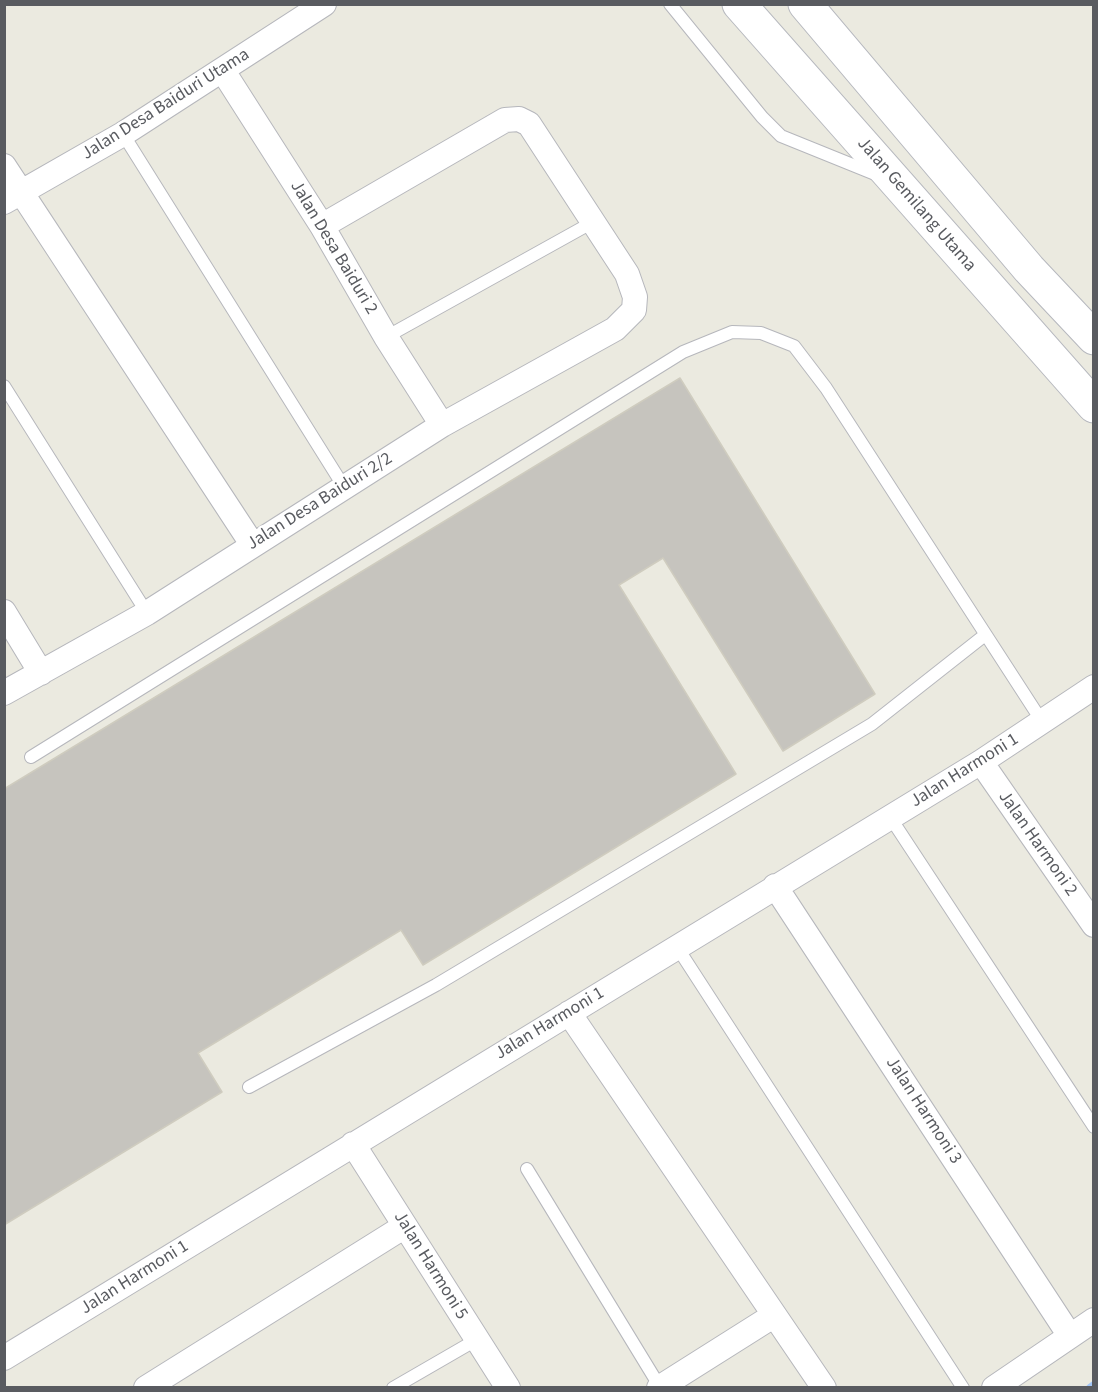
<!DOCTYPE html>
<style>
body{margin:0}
#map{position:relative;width:1098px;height:1392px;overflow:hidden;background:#ebeae0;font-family:"Source Sans 3",sans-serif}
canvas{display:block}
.frame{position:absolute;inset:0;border:6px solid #595b60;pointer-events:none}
</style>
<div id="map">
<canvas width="1098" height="1392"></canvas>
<div class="frame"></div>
</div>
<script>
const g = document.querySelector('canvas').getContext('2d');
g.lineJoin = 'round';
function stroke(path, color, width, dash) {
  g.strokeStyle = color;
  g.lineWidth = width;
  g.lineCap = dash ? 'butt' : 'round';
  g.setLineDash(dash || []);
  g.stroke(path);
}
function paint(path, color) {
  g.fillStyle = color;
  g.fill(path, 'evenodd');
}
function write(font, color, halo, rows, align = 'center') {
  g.font = font + ' "Source Sans 3",sans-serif';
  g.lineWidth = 5;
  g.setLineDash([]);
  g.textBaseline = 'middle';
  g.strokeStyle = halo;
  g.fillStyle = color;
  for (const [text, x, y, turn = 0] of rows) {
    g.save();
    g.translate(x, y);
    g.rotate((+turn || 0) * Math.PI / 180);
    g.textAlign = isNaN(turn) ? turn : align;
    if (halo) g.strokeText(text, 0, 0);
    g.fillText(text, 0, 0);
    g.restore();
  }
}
stroke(new Path2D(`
 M1090,1388L1094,1385`), '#a4c6f7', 8);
const building = new Path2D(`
 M680,378L875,694L783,751L663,558L619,585L736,774L423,965L401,930L198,1053L222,1092L4,1225V789Z`);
paint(building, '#c6c4be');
stroke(building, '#cfccbf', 1.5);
const lane = new Path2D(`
 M670,4L762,117L781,136L875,174
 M123,134L344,487
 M386,337L593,222
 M4,386L147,613
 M31,757L683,352L732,332L761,333L794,346L826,388L1043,723
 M890,817L1094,1127
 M677,947L963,1388
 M249,1087L436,985L872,724L985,635
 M527,1169L660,1387
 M393,1388L476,1340`);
const street = new Path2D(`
 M223,71L322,226L386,337L442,425
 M4,166L252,544
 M4,202L123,134L324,4
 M4,612L41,673
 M4,693L147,613L442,425L615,329L634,310L635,297L627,274L529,124L519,119L505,120L322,226
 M981,762L1094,925
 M775,886L1070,1336
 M569,1013L824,1388
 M353,1144L508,1388
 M4,1358L981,762L1094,687
 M146,1388L405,1226
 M659,1388L773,1316
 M994,1388L1094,1320`);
const secondary = new Path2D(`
 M739,4L1094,406
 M805,4L1029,269L1094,338`);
stroke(lane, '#b6b7bc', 14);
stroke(street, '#b6b7bc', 26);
stroke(secondary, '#b6b8be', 35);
stroke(lane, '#fff', 12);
stroke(street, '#fff', 24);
stroke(secondary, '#fff', 33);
write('18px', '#595b60', '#fff', [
 ["Jalan Desa Baiduri Utama",166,105,-32],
 ["Jalan Gemilang Utama",916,205,49],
 ["Jalan Desa Baiduri 2",333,248,59],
 ["Jalan Desa Baiduri 2/2",320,502,-32],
 ["Jalan Harmoni 1",965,771,-32],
 ["Jalan Harmoni 2",1037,844,55],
 ["Jalan Harmoni 1",550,1024,-31],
 ["Jalan Harmoni 3",923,1111,57],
 ["Jalan Harmoni 5",430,1266,58],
 ["Jalan Harmoni 1",135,1278,-32]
]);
</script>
